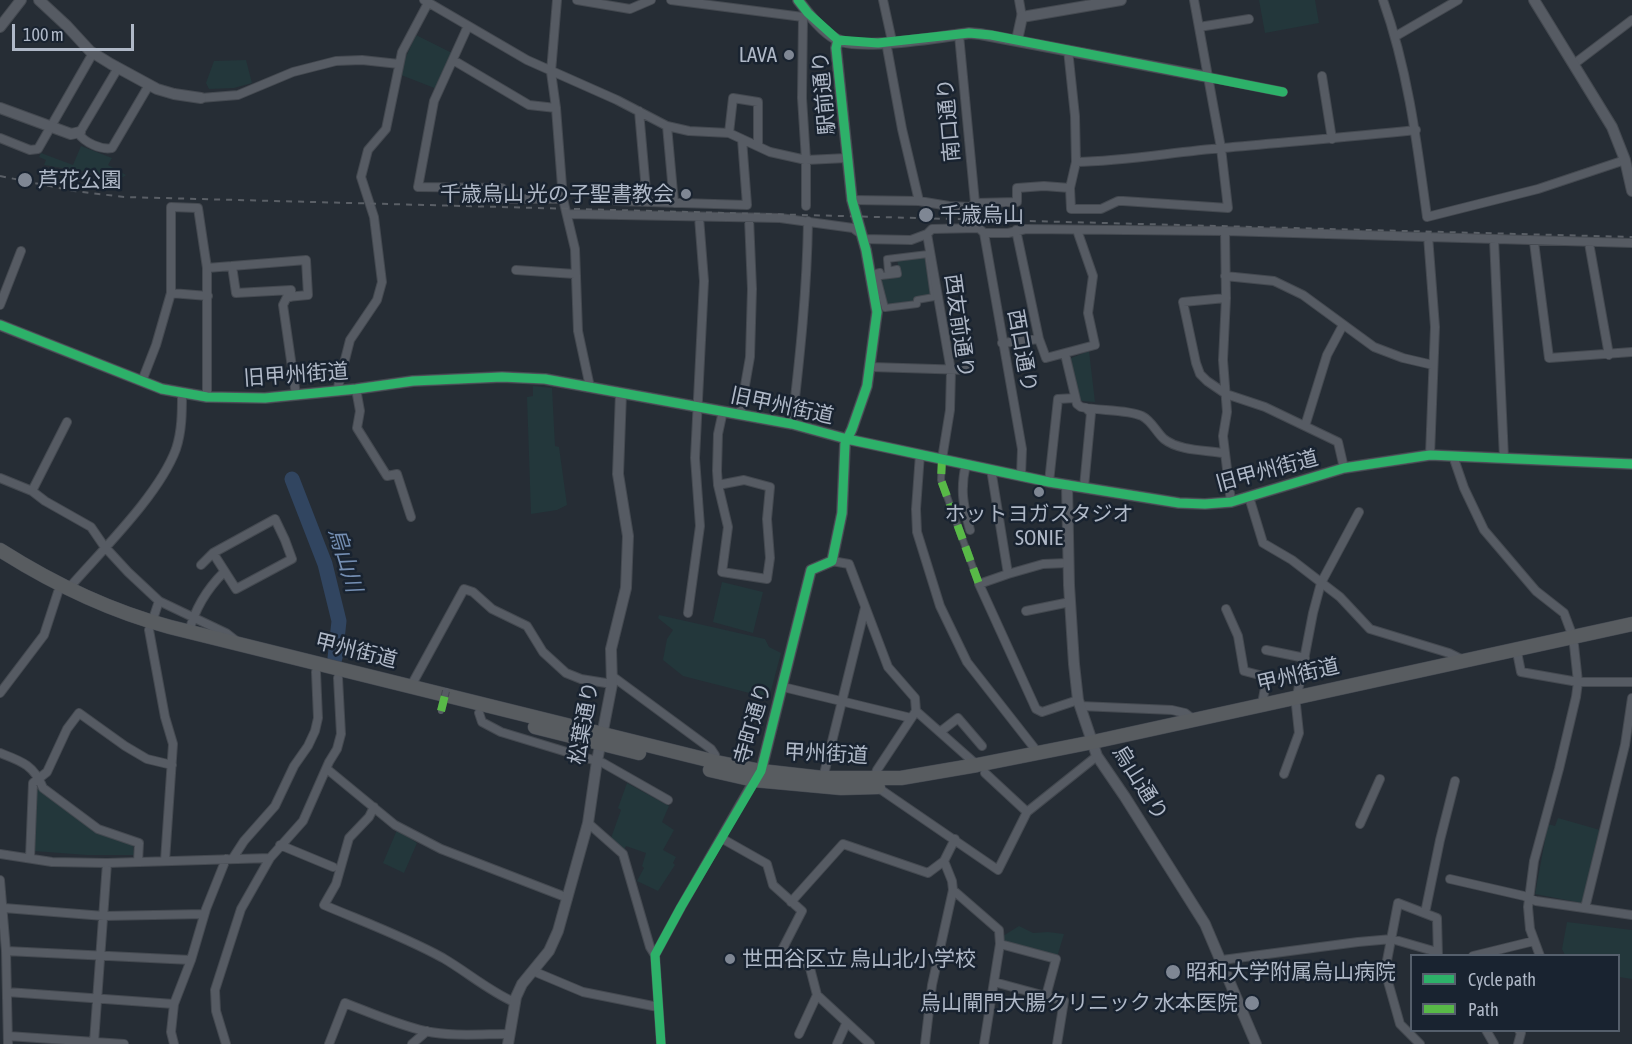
<!DOCTYPE html>
<meta charset="utf-8">
<style>
body{margin:0}
#map{position:relative;width:1632px;height:1044px;overflow:hidden;background:#262d35;font-family:"Asap Condensed",sans-serif}
canvas{display:block}
.legend{position:absolute;left:1410px;top:954px;width:210px;height:78px;box-sizing:border-box;background:#192330;border:2px solid #555f6c;margin:0;padding:8px 10px;list-style:none;font-size:18px;color:#afb8c7}
.legend li{display:flex;align-items:center;gap:12px;height:30px}
.legend b{width:30px;border:2px solid #555f6c}
.scale{position:absolute;left:12px;top:24px;width:122px;height:27px;box-sizing:border-box;border:3px solid #afb8c7;border-top:0;padding-left:8px;font-size:18px;line-height:21px;white-space:nowrap;color:#afb8c7;-webkit-text-stroke:4px #192330;paint-order:stroke}
</style>
<div id="map">
<canvas width="1632" height="1044"></canvas>
<ul class="legend">
<li><b style="height:8px;background:#2db169"></b>Cycle path</li>
<li><b style="height:8px;background:#58b947"></b>Path</li>
</ul>
<div class="scale">100 m</div>
</div>
<script>
const g = document.querySelector('canvas').getContext('2d');
g.lineJoin = 'round';
function paint(path, color) {
  g.fillStyle = color;
  g.fill(path, 'evenodd');
}
function stroke(path, color, width, dash) {
  g.strokeStyle = color;
  g.lineWidth = width;
  g.lineCap = dash ? 'butt' : 'round';
  g.setLineDash(dash || []);
  g.stroke(path);
}
function write(font, color, halo, rows, align = 'center') {
  g.font = font + ' "Asap Condensed","Noto Sans JP",sans-serif';
  g.lineWidth = 5;
  g.setLineDash([]);
  g.textBaseline = 'middle';
  g.strokeStyle = halo;
  g.fillStyle = color;
  for (const [text, x, y, turn = 0] of rows) {
    g.save();
    g.translate(x, y);
    g.rotate((+turn || 0) * Math.PI / 180);
    g.textAlign = isNaN(turn) ? turn : align;
    if (halo) g.strokeText(text, 0, 0);
    g.fillText(text, 0, 0);
    g.restore();
  }
}
paint(new Path2D(`
 M1259,0H1315L1319,23L1265,33Z
 M416,35L454,54L437,89L401,75L404,61Z
 M246,60L252,83L234,88L209,89L206,83L214,61Z
 M81,146L112,158L108,165L126,175L125,176L121,178L44,165L46,160L39,157L41,153L73,165Z
 M927,255L933,296L920,302L885,308L879,307V279L899,271L897,259Z
 M1089,351L1095,402L1082,401L1077,397L1069,359Z
 M533,386L552,388L555,446L559,447L567,505L557,510L531,514L527,397L533,396Z
 M722,582L763,592L753,633L713,622Z
 M659,615L765,639L769,647L781,653L769,698L683,676L663,660L667,639L673,630L658,618Z
 M627,783L669,806L662,822L674,830L663,850L676,857L673,863L675,865L658,891L637,881L644,868L642,866L646,853L626,846L624,850L611,838L621,810L618,808Z
 M34,784L40,790L133,845L134,855H87L34,851Z
 M1558,818L1600,830L1582,903L1535,894L1548,824L1555,826Z
 M397,830L417,843L404,873L383,863Z
 M1567,922L1632,930V979L1619,977L1618,956L1565,955L1562,949Z
 M1019,926L1033,933L1048,932L1064,934L1057,957L1004,943L1003,936Z`), '#23373b');
stroke(new Path2D(`
 M292,479L325,564L339,621L335,658`), '#314560', 15);
const pedestrian = new Path2D(`
 M928,254L934,297L917,300V304L885,308L876,273L880,272L881,276L898,274L897,269L888,271L887,259Z
 M942,459L941,480L979,584`);
const minor = new Path2D(`
 M424,0L527,60L617,100L667,126L689,131L729,133L770,152L806,160L847,158
 M557,0L551,72L556,108L563,199L575,249L578,331L590,387
 M577,0L630,9L651,0
 M671,0L803,17
 M883,0L892,41
 M1019,0L1022,17
 M1383,0C1408,70 1417,143 1427,217L1538,189L1625,160
 M468,26L434,101L418,187L502,188V199H563
 M1199,27L1249,19
 M959,35L975,203
 M1396,36L1458,0
 M886,42L902,129L919,201
 M1068,50L1075,116L1076,162L1070,188L1071,209H1101L1118,201H1123L1228,208L1221,148L1194,0
 M453,60L529,105L556,108
 M1574,64L1632,20
 M1322,76L1332,139
 M1208,77L1283,92
 M201,98L238,95L293,72L336,61L362,60L399,64
 M639,111L647,202
 M667,126L674,203
 M80,132L118,68
 M78,133C85,143 101,150 112,148L149,85
 M729,133L733,98L758,102V146
 M0,138L30,150L38,149L93,53
 M1076,162C1126,161 1173,152 1223,148C1287,142 1351,137 1416,130
 M852,200L919,201L949,206L971,207L975,203L1017,202V188L1044,186L1070,188
 M616,201L747,205L742,139
 M806,206V160L802,98L803,17L808,13
 M567,214L780,218L853,228L861,234
 M1016,230L1039,339L1046,358L1095,345L1088,313L1093,276L1077,230
 M1225,231L1226,298L1223,360L1227,412L1223,436L1231,502
 M984,233L1022,449L1021,476
 M927,234L951,371L950,410L942,459
 M1428,236L1435,327L1430,455
 M863,239L911,240L927,234L932,229L979,228L984,233H1008L1026,229L1225,231L1632,243
 M1494,239L1504,458
 M1534,242L1549,358L1632,352
 M1589,243L1609,355
 M232,266L236,293L291,290V297
 M207,268L306,260L308,295L287,297L283,305L296,395
 M516,270L575,274
 M1225,276L1274,281L1303,295L1374,347L1403,358L1433,365
 M171,293L208,296
 M1226,298L1183,302L1196,363L1200,374L1207,381L1226,394L1265,407L1338,442L1344,468
 M0,305L21,251
 M1002,343L1039,339
 M1065,354L1077,404L1081,407C1098,411 1127,409 1142,416C1152,421 1156,432 1164,439C1179,451 1206,450 1223,453
 M871,367L967,370
 M142,381L156,345L171,293V207L198,208L207,268V397
 M356,389L360,411L357,428L387,476L397,474L411,517
 M337,391L350,340L377,300L382,282L374,217L361,177L368,150L386,129L402,52L428,3
 M740,414L750,357L752,289L749,218
 M792,424C800,356 807,290 808,221
 M1305,426L1327,355L1343,325
 M920,454L916,509L917,532L940,606L967,662L1039,754
 M1453,456L1464,488L1484,530L1536,591L1564,613L1573,637
 M966,464C960,489 963,505 970,530
 M991,469L1008,574L1043,564L1068,563
 M0,478L32,491L45,501L91,527L104,546L128,572L159,601L226,633L235,640
 M1049,482L1058,399L1075,398
 M718,485L744,480L770,487L767,519L770,558L767,579L722,572L728,527L718,485L717,471L718,434L723,411
 M1084,487L1091,413L1086,408
 M32,491L67,422
 M1249,497L1263,543L1292,560L1340,597L1370,629L1449,653L1463,660
 M832,561L849,564L888,667L915,698L916,711L877,770L874,778
 M201,565L213,553L275,519L285,540L292,559L236,589L213,553
 M1008,574L979,584L1036,709L1042,712L1078,700
 M69,588C102,550 159,495 176,449C182,431 182,412 182,394
 M1226,609L1238,636L1244,671L1267,677L1262,704
 M1026,611L1070,602
 M688,613L700,526L695,458L704,281L699,217
 M152,622L159,601
 M149,630L165,717L173,744L165,861
 M189,632C195,608 207,589 224,572
 M1266,650L1305,658
 M1518,657L1521,672L1578,682H1632
 M612,676L711,749L715,755L716,762
 M411,686L464,589L473,592L492,609L527,626L543,652L566,673L581,679L612,684
 M783,687L911,718
 M0,693L44,635L58,592
 M1297,696L1313,613L1321,583L1359,512
 M1080,706L1172,710L1185,713L1194,720
 M916,711L977,765
 M479,713L482,722L501,732L603,763L668,800
 M940,732L958,718L982,746
 M0,753C21,761 34,765 43,788L98,829L139,843L138,862
 M327,769L395,825L441,849L568,898
 M985,773L1027,812
 M1284,774L1299,733L1296,705
 M823,778L865,608
 M877,787L998,870L1027,812L1097,756
 M374,807L369,817L349,838L336,884L324,905C364,922 405,937 443,958C467,972 489,991 514,1002
 M588,823L623,854L650,947L655,955
 M1360,824L1380,779
 M721,838L767,864L773,885L802,911L783,948L803,960L810,968L817,995L799,1034
 M280,845L333,867
 M0,854L52,862L107,863L270,858
 M30,858L33,783L47,772L67,729L79,713L125,746L147,759L172,765
 M233,858L244,841L275,806L294,766L308,746L315,731L318,718L316,672
 M1450,879L1524,896L1536,901L1632,915
 M0,880L6,951L8,1044
 M953,890L999,930L1000,944L984,1044
 M791,902L843,844L928,873L944,861
 M4,908L104,916L204,914
 M1585,908L1625,745L1632,698
 M1425,913L1440,840L1455,781
 M1000,944L1056,959L1046,996
 M6,951L191,960
 M1473,956L1534,941
 M1540,956L1530,929L1528,907L1534,861L1559,769L1576,697L1578,682L1574,645
 M1222,960L1358,942L1392,939L1437,952
 M533,971L583,992L658,1007
 M994,982L1064,1001L1057,1044
 M7,992L174,1004
 M817,995L870,1044
 M1486,1030L1494,1044
 M8,1036L124,1044
 M94,1042L107,863
 M174,1044L171,1032L174,1004L191,960L206,909L226,859
 M226,1044L216,1011L215,990L241,909L270,858L303,821L329,762L337,749L341,734L338,678
 M329,1044L345,1003C371,1013 398,1025 425,1031C453,1037 482,1034 510,1034
 M412,1044L427,1031
 M661,1044L655,955L681,907L754,780
 M837,1044L846,1024
 M925,1044L932,985L953,890L952,881L944,861L955,839
 M1420,1044L1400,1024L1385,971L1398,903L1437,918L1438,956
 M1518,1044L1521,1033L1519,1030`);
const tertiary = new Path2D(`
 M39,0L67,26L90,51L111,64L157,89L174,94L201,98
 M798,0C808,13 821,31 836,39C858,51 942,37 969,33L980,34L1208,77
 M1534,0L1612,127L1625,160L1632,191
 M0,27L21,0
 M1017,40L1022,17L1121,0
 M0,108L71,134L80,132
 M0,325L162,389L207,397L265,398L356,389L413,381L502,377L545,379L792,424L847,439L1049,482L1179,503L1205,504L1231,502L1344,468L1430,455L1632,464
 M1067,485L1069,585L1074,664L1078,700L1097,756L1125,797L1205,924L1256,1044
 M758,775L761,771L811,570L832,561L842,513L845,444L852,429L867,386L877,312L866,250L852,200L836,48L838,40
 M508,1044L516,997L522,984L549,951L558,931L588,823L597,761L612,684L611,649L626,588L628,536L618,474L621,393`);
const trunk = new Path2D(`
 M0,550C52,583 110,611 170,627L716,762L761,771L823,778H901L977,765L1093,742L1632,624
 M535,727L639,753
 M710,770L754,780L841,788L878,787`);
stroke(pedestrian, '#444950', 8);
stroke(minor, '#444950', 10);
stroke(tertiary, '#444950', 12);
stroke(trunk, '#434851', 15);
stroke(pedestrian, '#565b63', 6);
stroke(minor, '#565b63', 8);
stroke(tertiary, '#565b63', 10);
stroke(trunk, '#585c60', 14);
stroke(new Path2D(`
 M0,176L74,191L124,197L1632,237`), '#5a5f66', 2, [6, 6]);
const pedestrianBridge = new Path2D(`
 M441,711L446,691`);
stroke(pedestrianBridge, '#444950', 8, []);
stroke(pedestrianBridge, '#565b63', 6);
stroke(new Path2D(`
 M942,459L941,480L979,584
 M441,711L446,691`), '#58b947', 8, [15, 8]);
stroke(new Path2D(`
 M798,0L808,13L838,40L878,43L969,33L991,35L1283,92
 M0,325L162,389L207,397L265,398L356,389L413,381L502,377L545,379L792,424L847,439L1049,482L1179,503L1205,504L1231,502L1344,468L1430,455L1632,464
 M661,1044L655,955L681,907L761,771L811,570L832,561L842,513L845,444L852,429L867,386L877,312L866,250L852,200L836,48L838,40`), '#2db169', 9);
for (const [x, y, r, color] of [
 [789,55,6,"#7f8794"],
 [25,180,8,"#7f8794"],
 [686,194,6,"#7f8794"],
 [926,215,8,"#7f8794"],
 [1039,492,6,"#7f8794"],
 [730,959,6,"#7f8794"],
 [1173,972,8,"#7f8794"],
 [1252,1003,8,"#7f8794"]
]) {
  const dot = new Path2D();
  dot.arc(x, y, r, 0, 2 * Math.PI);
  g.fillStyle = color;
  g.fill(dot);
  stroke(dot, '#192330', 2);
}
write('21px', '#afb8c7', '#192330', [
 ["LAVA",777,55,"right"],
 ["芦花公園",38,180],
 ["千歳烏山 光の子聖書教会",674,194,"right"],
 ["千歳烏山",940,215],
 ["ホットヨガスタジオ",1039,514,"center"],
 ["SONIE",1039,538,"center"],
 ["世田谷区立 烏山北小学校",742,959],
 ["昭和大学附属烏山病院",1186,972],
 ["烏山閘門大腸クリニック 水本医院",1238,1003,"right"]
], 'left');
write('21px', '#afb8c7', '#192330', [
 ["駅前通り",824,93,-95],
 ["南口通り",949,120,-95],
 ["西友前通り",959,326,82],
 ["西口通り",1022,351,80],
 ["旧甲州街道",296,375,-4],
 ["旧甲州街道",782,406,12],
 ["旧甲州街道",1267,471,-15],
 ["甲州街道",356,651,14],
 ["甲州街道",1298,675,-13],
 ["松葉通り",584,723,-80],
 ["寺町通り",753,723,-74],
 ["甲州街道",826,754,3],
 ["烏山通り",1140,783,58]
]);
write('italic 22px', '#748eb2', '#192330', [
 ["烏山川",345,560,73]
]);
</script>
